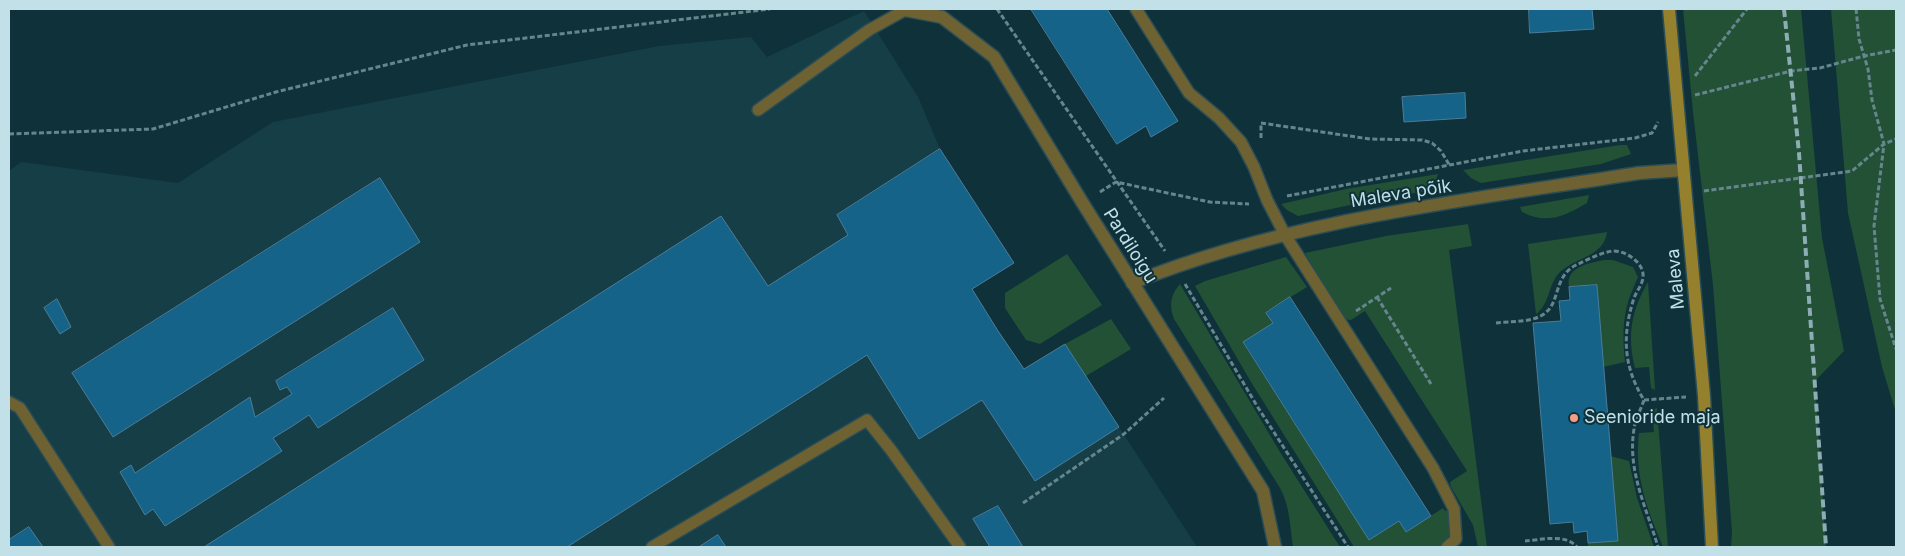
<!DOCTYPE html>
<meta charset="utf-8">
<style>
body{margin:0}
#map{position:relative;width:1905px;height:556px;overflow:hidden;background:#0f3139;font-family:Inter,sans-serif}
canvas{display:block}
.frame{position:absolute;inset:0;border:10px solid #c1e0e8;pointer-events:none}
</style>
<div id="map">
<canvas width="1905" height="556"></canvas>
<div class="frame"></div>
</div>
<script>
const g = document.querySelector('canvas').getContext('2d');
g.lineJoin = 'round';
function paint(path, color) {
  g.fillStyle = color;
  g.fill(path, 'evenodd');
}
function stroke(path, color, width, dash) {
  g.strokeStyle = color;
  g.lineWidth = width;
  g.lineCap = dash ? 'butt' : 'round';
  g.setLineDash(dash || []);
  g.stroke(path);
}
function write(font, color, halo, rows, align = 'center') {
  g.font = font + ' Inter,sans-serif';
  g.lineWidth = 4;
  g.setLineDash([]);
  g.textBaseline = 'middle';
  g.strokeStyle = halo;
  g.fillStyle = color;
  for (const [text, x, y, turn = 0] of rows) {
    g.save();
    g.translate(x, y);
    g.rotate((+turn || 0) * Math.PI / 180);
    g.textAlign = isNaN(turn) ? turn : align;
    if (halo) g.strokeText(text, 0, 0);
    g.fillText(text, 0, 0);
    g.restore();
  }
}
paint(new Path2D(`
 M864,11L918,97L940,149L1014,263L972,290L1024,369L1065,344L1197,547H9V171L21,162L178,183L273,122L659,46L751,37L767,57Z`), '#163e47');
paint(new Path2D(`
 M1683,9H1801L1822,238L1844,351L1815,381L1826,547H1731L1732,532L1713,285L1693,112Z
 M1831,9H1896V413L1882,367L1848,213Z
 M1620,145H1627L1631,154L1601,164L1481,183L1471,178L1463,170Z
 M1438,174L1435,184L1426,191L1369,201L1298,216L1287,210L1281,204L1346,189Z
 M1589,195L1587,203C1565,216 1547,225 1522,212L1520,207Z
 M1468,224L1472,246L1449,250L1487,547H1478L1473,525L1451,487L1450,482L1467,471L1365,311L1351,320L1344,319L1305,253L1386,236Z
 M1607,232C1604,257 1575,257 1559,273C1548,285 1550,304 1536,314L1528,244Z
 M1067,254L1102,305L1040,344L1026,340L1005,308V293Z
 M1286,257L1307,287L1266,312L1273,323L1243,343L1369,540L1399,521L1406,532L1443,508L1445,511L1448,510C1456,523 1451,538 1439,547H1354L1251,382L1195,286L1205,281Z
 M1604,260H1613L1633,267L1638,277C1635,284 1632,291 1629,299C1622,319 1623,342 1625,362L1603,367L1597,285L1569,287C1565,267 1589,263 1604,260Z
 M1648,282L1655,390L1651,388L1649,367L1635,368C1627,336 1631,311 1648,282Z
 M1180,284L1280,452L1340,547H1293C1290,527 1290,506 1280,488L1174,319C1169,306 1170,295 1180,284Z
 M1111,319L1131,349L1086,376L1065,344Z
 M1657,408L1668,547H1663L1661,542C1646,507 1634,472 1639,433L1654,432L1652,410Z
 M1610,456L1629,461L1637,498L1654,547H1588V543L1618,541Z`), '#225136');
const building = new Path2D(`
 M1031,9H1107L1178,121L1151,137L1146,126L1117,144Z
 M1529,9H1592L1594,29L1530,33Z
 M1465,93L1466,118L1404,122L1402,97Z
 M940,149L1014,263L972,289L998,331L1024,369L1065,344L1119,427L1035,481L982,400L919,439L867,355L567,547H204L721,216L768,286L848,235L837,215Z
 M380,178L420,242L113,437L72,373Z
 M1597,285L1618,541L1588,543L1587,531L1574,533L1573,522L1550,524L1533,323L1561,321L1559,301L1570,300L1569,287Z
 M1290,297L1431,516L1406,532L1399,521L1369,540L1243,342L1273,323L1266,313Z
 M57,299L71,327L60,334L44,308Z
 M393,308L424,360L318,428L309,415L291,427L273,438L282,451L165,526L153,509L145,515L120,472L131,465L135,473L250,397L255,417L292,394L287,387L280,390L276,381Z
 M998,506L1023,547H990L973,519Z
 M29,527L43,547H9V540Z
 M718,535L726,547H699Z`);
paint(building, '#156388');
stroke(building, '#4c7c99', 1);
const lane = new Path2D(`
 M1136,9L1189,93L1219,118L1241,142L1254,167L1267,200L1285,235L1433,468L1454,509L1456,539L1447,547
 M758,110L869,30L905,10
 M9,402L20,408L109,547
 M652,547L867,420L891,450L960,547`);
const street = new Path2D(`
 M905,10L942,17L994,57L1082,202L1263,491L1275,547
 M1132,283C1290,219 1471,200 1639,173L1683,170`);
const secondary = new Path2D(`
 M1669,9L1704,396L1712,547`);
stroke(lane, '#2b4d55', 14);
stroke(street, '#2b4d55', 15);
stroke(secondary, '#2b4d55', 15);
stroke(new Path2D(`
 M997,9L1165,251
 M1856,9L1859,39L1868,69L1872,100L1884,144L1874,226L1880,299L1896,349
 M1695,76L1747,9
 M1695,95L1791,71L1820,68L1864,56L1896,50
 M9,134L153,129L276,92L467,45L770,9
 M1261,138V123L1370,139L1422,140L1432,143L1441,151L1450,166
 M1704,191L1852,171L1884,144L1896,139
 M1100,192L1116,182L1210,202L1249,204
 M1287,196L1523,151L1635,138L1652,133L1658,122
 M1185,284L1257,406L1348,547
 M1377,297L1431,384
 M1356,311L1391,288
 M1496,323C1511,321 1531,323 1544,314C1561,302 1553,277 1576,265C1587,260 1600,253 1612,251C1624,250 1642,261 1643,274C1644,283 1637,290 1634,298C1622,335 1623,366 1644,400C1641,409 1635,420 1634,429C1627,471 1647,509 1658,547
 M1644,400L1686,397
 M1023,503L1124,434L1164,398
 M1525,541C1541,540 1565,533 1577,547`), '#66868e', 3, [5, 2.5]);
stroke(lane, '#6f6232', 11);
stroke(street, '#6f6232', 12);
stroke(secondary, '#94802d', 12);
stroke(new Path2D(`
 M1784,9L1799,153L1826,547`), '#8dacb4', 4, [8, 4]);
for (const [x, y, r, color] of [
 [1574,418,5,"#f49e88"]
]) {
  const dot = new Path2D();
  dot.arc(x, y, r, 0, 2 * Math.PI);
  g.fillStyle = color;
  g.fill(dot);
  stroke(dot, '#0f3139', 2);
}
write('18px', '#c1e0e8', '#0f3139', [
 ["Maleva põik",1401,194,-9],
 ["Pardiloigu",1130,246,58],
 ["Maleva",1676,279,-95]
]);
write('18px', '#c1e0e8', '#0f3139', [
 ["Seenioride maja",1584,418]
], 'left');
</script>
